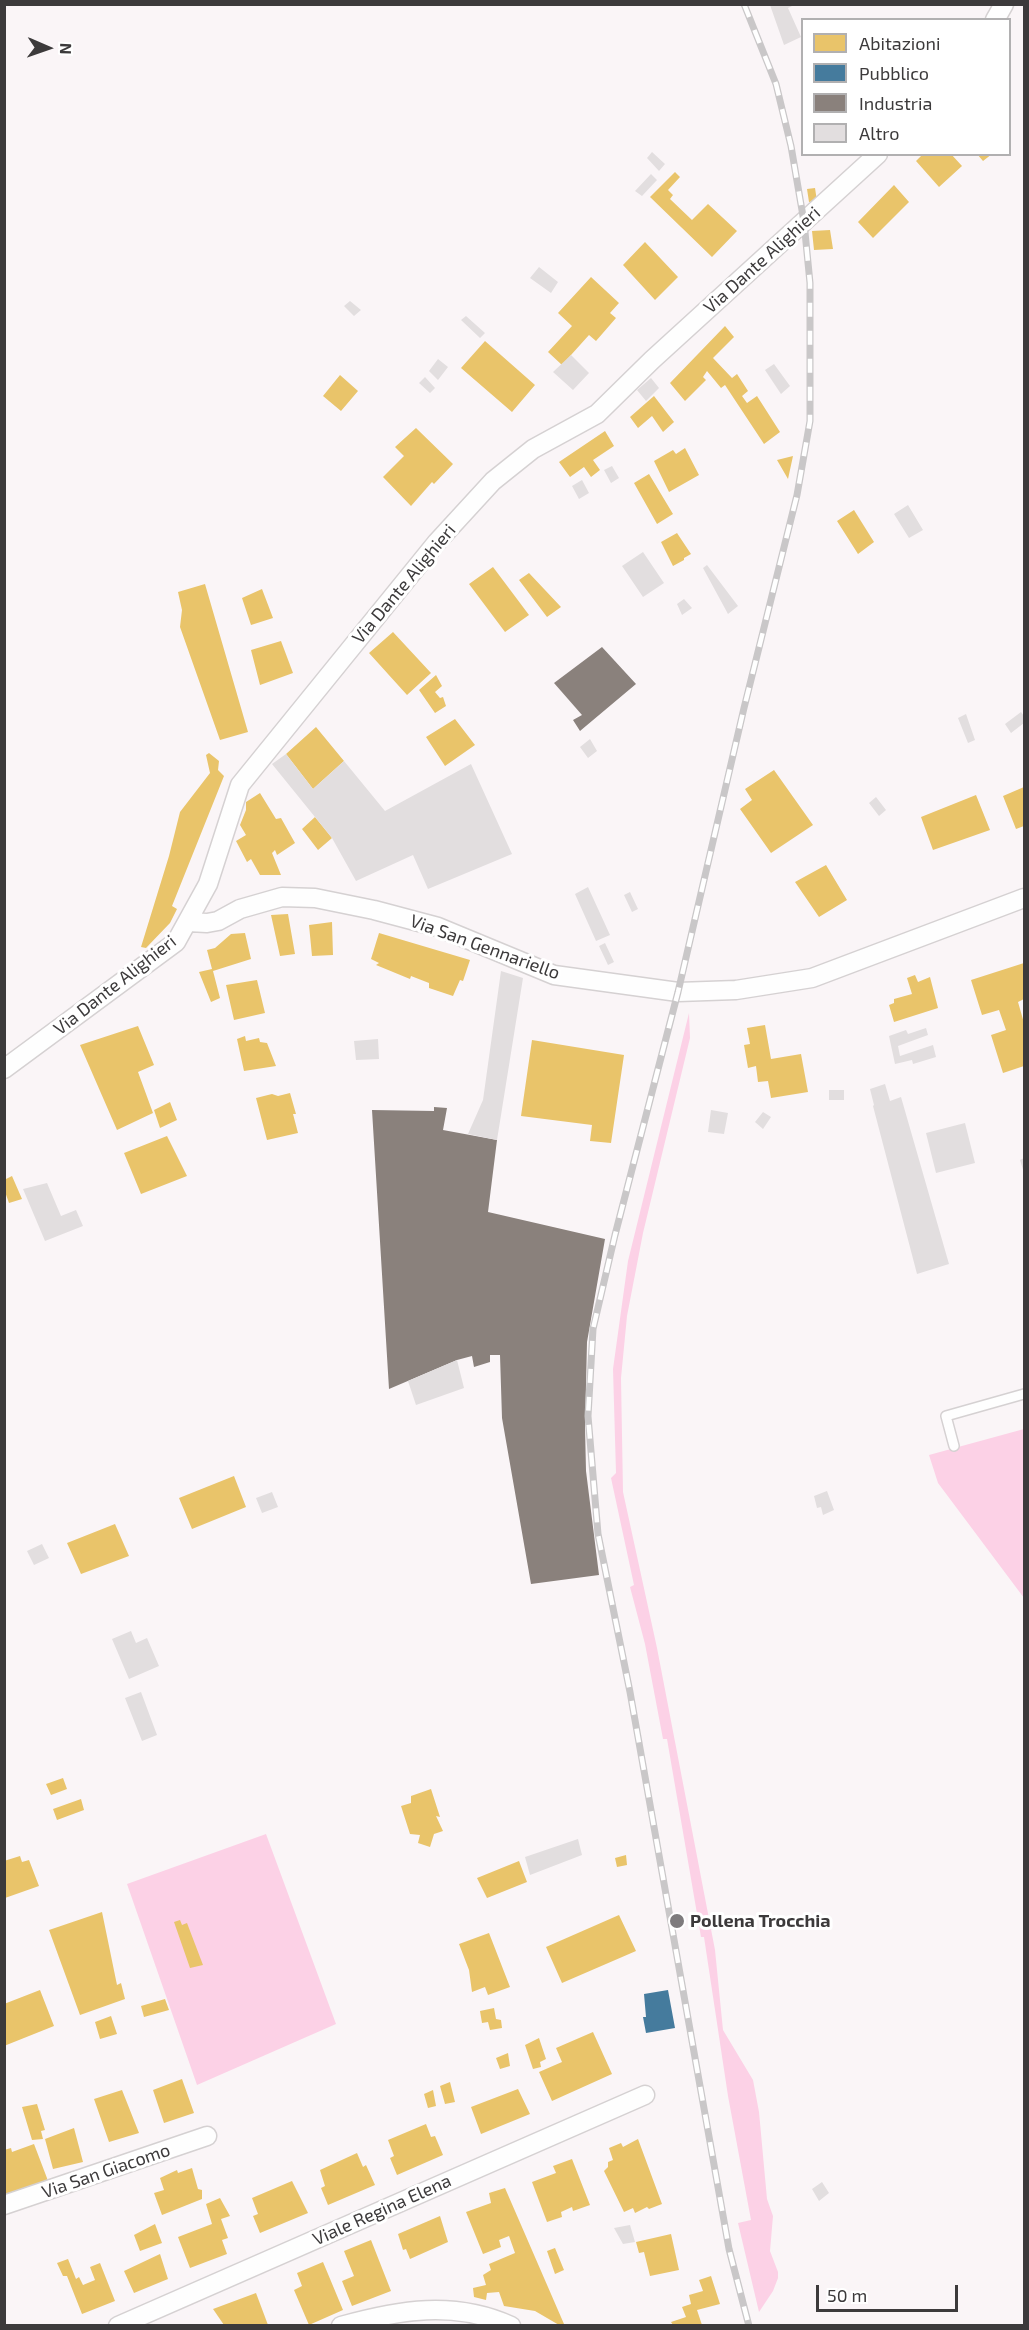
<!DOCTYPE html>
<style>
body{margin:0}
#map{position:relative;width:1029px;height:2330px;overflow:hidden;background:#faf5f7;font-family:"Exo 2",sans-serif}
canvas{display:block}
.frame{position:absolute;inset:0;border:6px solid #3c3a3b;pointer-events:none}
.legend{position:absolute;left:801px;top:18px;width:210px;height:138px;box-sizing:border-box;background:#fff;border:2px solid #b1b0b1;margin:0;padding:8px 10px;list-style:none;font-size:18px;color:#3c3a3b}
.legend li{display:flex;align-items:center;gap:12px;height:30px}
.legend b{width:30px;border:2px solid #b1b0b1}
.north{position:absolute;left:18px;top:18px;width:60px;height:60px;-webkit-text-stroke:4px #fff;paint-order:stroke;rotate:92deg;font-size:16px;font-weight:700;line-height:24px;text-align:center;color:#3c3a3b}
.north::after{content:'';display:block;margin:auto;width:21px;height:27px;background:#3c3a3b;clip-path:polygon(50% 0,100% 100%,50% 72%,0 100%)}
.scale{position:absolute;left:816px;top:2285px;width:142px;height:27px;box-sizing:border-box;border:3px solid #3c3a3b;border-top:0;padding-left:8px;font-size:18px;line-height:21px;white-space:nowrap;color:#3c3a3b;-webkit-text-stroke:4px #fff;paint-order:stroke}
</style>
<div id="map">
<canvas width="1029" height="2330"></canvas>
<div class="frame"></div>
<ul class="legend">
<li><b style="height:16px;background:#e9c46a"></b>Abitazioni</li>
<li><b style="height:16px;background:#457b9d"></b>Pubblico</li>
<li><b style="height:16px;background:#8a817c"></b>Industria</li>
<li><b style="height:16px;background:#e2dedf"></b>Altro</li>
</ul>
<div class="north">N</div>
<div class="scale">50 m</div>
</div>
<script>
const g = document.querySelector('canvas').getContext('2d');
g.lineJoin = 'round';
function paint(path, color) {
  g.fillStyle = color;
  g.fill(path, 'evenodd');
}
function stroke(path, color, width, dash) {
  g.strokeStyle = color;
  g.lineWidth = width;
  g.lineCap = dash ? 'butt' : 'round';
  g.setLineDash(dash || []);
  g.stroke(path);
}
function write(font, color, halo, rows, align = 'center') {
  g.font = font + ' "Exo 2",sans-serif';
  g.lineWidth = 6;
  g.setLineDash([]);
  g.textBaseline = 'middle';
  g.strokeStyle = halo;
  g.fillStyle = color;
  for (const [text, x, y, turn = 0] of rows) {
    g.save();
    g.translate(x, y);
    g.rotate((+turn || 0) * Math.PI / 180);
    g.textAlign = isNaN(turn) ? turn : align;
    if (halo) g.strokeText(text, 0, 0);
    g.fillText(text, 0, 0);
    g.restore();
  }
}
paint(new Path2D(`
 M689,1013L690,1038L643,1233L627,1316L621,1378L623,1492L657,1648L715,1950L723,2030L753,2080L759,2112L767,2199L773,2216L770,2251L778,2272V2278L773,2291L759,2312L738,2223L751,2220L728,2096L704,1937H701L667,1739H663L645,1644L630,1587L634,1585L611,1478L616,1473L613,1369L628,1261Z
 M1024,1429V1598L938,1483L929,1455Z
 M266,1834L336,2024L197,2085L127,1884Z`), '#fcd1e6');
paint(new Path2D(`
 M923,154H951L962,166L939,187L916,161Z
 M977,154H992L983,161Z
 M675,172L680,177L668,190L673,195L670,199L692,220L708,204L737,231L712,257L650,197Z
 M894,185L909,202L873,238L858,222Z
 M815,188L817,201L809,202L807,189Z
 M830,230L833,249L814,250L812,231Z
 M645,242L678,277L655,300L623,265Z
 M591,277L619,303L610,313L616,318L596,341L589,335L562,365L548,352L572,326L558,313Z
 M725,326L734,337L713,358L732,378L737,374L748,391L742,396L747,403L757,396L780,432L764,444L725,385L721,388L707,371L703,377L706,380L685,401L670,383Z
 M485,341L535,385L512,412L461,368Z
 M340,375L358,391L341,411L323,396Z
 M654,396L674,422L663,432L652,416L638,428L630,417Z
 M416,428L453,464L434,484L432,482L411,506L383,477L404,456L395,447Z
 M605,431L614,446L593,460L600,470L591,477L584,467L570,477L559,462Z
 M685,448L699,475L669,492L654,461L673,450L676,454Z
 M793,456L788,479L777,460Z
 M649,474L673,514L657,524L634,483Z
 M854,510L874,542L858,554L837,521Z
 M677,533L691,554L684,558V560L673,566L661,542Z
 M493,567L529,615L505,632L469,584Z
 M529,573L561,607L547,617L519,580Z
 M205,584L248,732L220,740L180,627L182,610L178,592Z
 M262,589L273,618L251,625L242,598Z
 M393,632L431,673L407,695L369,653Z
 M281,641L293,673L260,685L251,650Z
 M436,675L442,686L435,692L440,698L443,697L446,706L435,713L419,690Z
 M455,719L475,745L445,766L426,737Z
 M316,727L344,761L313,789L286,754Z
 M209,753L219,761L218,770L224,776L172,906L177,909L170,923L146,948L141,947L169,856L180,812L210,773L206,755Z
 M774,770L813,825L771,853L740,809L752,800L745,789Z
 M1024,787V826L1016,829L1003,796Z
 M260,793L276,819L281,818L295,843L277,855L275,850L272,853L281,875H260L251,859L247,862L236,841L246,835L240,825L246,810V802Z
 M976,795L990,830L933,850L921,817Z
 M315,817L332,838L318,850L302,829Z
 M826,865L847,900L819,917L795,882Z
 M288,914L295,954L280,956L271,915Z
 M332,922L333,955L312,956L309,925Z
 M245,933L251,959L213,971L220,998L211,1002L199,972L212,969L207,950L215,948L231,934Z
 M379,933L470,960L463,981L460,980L453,996L429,988V983L411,976L410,979L376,965L379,963L371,959Z
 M1024,963V999L1018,1002L1024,1023V1066L1003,1073L991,1035L1006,1030L999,1010L982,1015L971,980Z
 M915,975L918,982L930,977L938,1008L894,1022L889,1005L894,1003V999L912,994L907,978Z
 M257,980L265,1013L234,1020L226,985Z
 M765,1025L771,1059L801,1054L808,1092L771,1098L768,1081L758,1082L756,1066L748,1068L744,1045L750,1044L747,1028Z
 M138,1026L154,1065L138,1072L153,1113L117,1130L80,1045Z
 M245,1036L246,1041L259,1038L260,1042L267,1043L276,1066L244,1071L237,1039Z
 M532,1040L624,1055L611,1143L590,1141L592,1125L521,1116Z
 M290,1093L296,1114H293L298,1133L267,1140L256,1098L272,1094L278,1096Z
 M170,1102L177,1120L160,1128L154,1110Z
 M167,1136L187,1176L141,1194L124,1153Z
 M12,1176L22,1199L9,1203L4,1189V1180Z
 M234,1476L246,1507L192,1529L179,1498Z
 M115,1524L129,1556L81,1574L67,1543Z
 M63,1778L67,1789L51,1795L46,1784Z
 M431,1789L440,1817L436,1816L443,1831L434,1834L430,1847L418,1843L420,1835L410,1834L401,1806L411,1803V1796Z
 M81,1799L84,1810L57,1820L53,1809Z
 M626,1855L627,1865L617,1867L615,1858Z
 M20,1856L22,1862L29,1860L39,1886L5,1898L4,1861Z
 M519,1861L527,1882L487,1898L477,1878Z
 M102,1912L117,1985L121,1983L125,1999L80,2015L49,1930Z
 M619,1915L636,1951L562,1983L546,1947Z
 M180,1920L182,1925L187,1923L203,1965L190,1968L174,1922Z
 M489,1933L510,1987L488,1995L485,1987L472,1992L469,1970L459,1944Z
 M40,1990L54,2026L4,2046V2004Z
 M165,1999L169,2010L144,2017L141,2006Z
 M494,2008L496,2019L501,2020L502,2028L490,2030L488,2022L482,2023L480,2011Z
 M111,2016L117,2034L100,2039L95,2022Z
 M593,2032L612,2074L552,2101L539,2072L562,2062L556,2048Z
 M539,2038L546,2059L540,2062L541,2067L533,2069L525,2045Z
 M508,2053L510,2066L500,2069L496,2058Z
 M182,2079L194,2113L164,2123L153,2090Z
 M450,2082L455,2102L445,2104L440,2086Z
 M518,2089L530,2114L481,2134L471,2107Z
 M122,2090L139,2133L109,2142L94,2099Z
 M433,2090L436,2106L428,2108L424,2094Z
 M37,2104L45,2130L41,2131L43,2139L32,2140L22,2107Z
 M426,2124L431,2137L435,2136L443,2155L397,2175L390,2158L394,2156L388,2140Z
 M74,2128L83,2162L53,2169L45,2139Z
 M638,2139L662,2204L649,2209L647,2207L635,2213L633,2208L624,2212L604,2171L608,2167V2162L613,2160L609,2148L621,2143L623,2147Z
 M34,2144L50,2186L4,2202V2150L11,2148L12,2152Z
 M357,2153L363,2167L366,2165L375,2185L328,2205L321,2188L325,2186L320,2170Z
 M572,2159L590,2205L573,2211L572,2207L561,2212L562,2217L547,2222L532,2182L556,2173L553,2166Z
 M192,2168L198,2189L202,2190V2199L162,2215L154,2193L164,2190L160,2178L177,2170L178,2173Z
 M292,2181L308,2213L260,2233L253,2216L258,2214L252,2198Z
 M505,2188L564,2324L559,2325L535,2311L504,2306L499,2292L487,2293L486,2300L474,2297L473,2288L486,2285L483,2275L491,2270L489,2264L515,2253L509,2236L499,2240L501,2247L483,2254L466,2212L491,2203L489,2193Z
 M220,2198L230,2216L221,2219L228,2238L222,2240L227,2254L190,2268L178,2237L212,2224L206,2204Z
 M440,2216L448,2242L410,2259L406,2249L403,2250L398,2234Z
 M155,2224L162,2243L140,2251L134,2235Z
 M671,2234L679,2270L650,2276L644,2252L639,2253L636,2242Z
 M371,2240L391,2291L352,2306L342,2281L354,2276L344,2251Z
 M555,2248L564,2270L555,2274L547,2251Z
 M160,2254L168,2279L134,2293L124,2271Z
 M68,2259L76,2279L79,2277L83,2285L95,2280L90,2267L100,2263L115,2301L82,2314L67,2276H63L57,2263Z
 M323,2262L343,2310L309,2325L294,2290L302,2286L297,2273Z
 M711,2276L720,2304L697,2310L702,2325H673L671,2322L686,2317L682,2307L691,2304L689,2295L703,2291L699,2280Z
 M256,2293L268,2325H224L213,2309Z`), '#e9c46a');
paint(new Path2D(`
 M668,1990L675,2028L646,2033L643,2017H646L644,1994Z`), '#457b9d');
paint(new Path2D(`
 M602,647L636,684L580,731L573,720L582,715L554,683Z
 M434,1107L447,1108L443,1130L497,1140L488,1212L605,1239L587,1342L585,1427L586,1471L599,1575L531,1584L502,1418L500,1355H490V1362L474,1367L472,1356L457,1360L389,1389L372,1110L434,1111Z`), '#8a817c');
paint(new Path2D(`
 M770,5H794L788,8L801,37L784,45Z
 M652,152L665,164L659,171L647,158Z
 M651,174L657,180L642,196L635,191Z
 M539,267L558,282L551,293L530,278Z
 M350,301L361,310L354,316L344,306Z
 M466,316L485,333L480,338L461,320Z
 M571,355L589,373L573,390L553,372Z
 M438,359L448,367L438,380L429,371Z
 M774,364L790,386L781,394L765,370Z
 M425,377L435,388L430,393L419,383Z
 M651,378L659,388L646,401L637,390Z
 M612,466L619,478L611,483L604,470Z
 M582,480L589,493L579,499L572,486Z
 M908,505L923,530L909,538L894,514Z
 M643,552L664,583L643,597L622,566Z
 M707,565L738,606L728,614L703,568Z
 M684,599L692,608L682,615L677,604Z
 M1021,712L1024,716V723L1011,733L1005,724Z
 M966,714L975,740L968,743L958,718Z
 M590,739L597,751L588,758L580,747Z
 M286,754L313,789L344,761L385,811L471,764L512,854L428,889L413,855L356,881L332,838L272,764Z
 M876,797L886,810L879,816L869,803Z
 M588,887L610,935L596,941L575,894Z
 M630,892L638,909L632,912L624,895Z
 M605,943L614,962L608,965L599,946Z
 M501,971L523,978L497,1140L468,1134L483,1100Z
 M926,1028L928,1035L898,1046L900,1056L933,1045L936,1057L913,1064L912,1060L895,1064L889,1036L906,1030L908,1034Z
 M378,1039L379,1059L356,1060L354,1041Z
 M885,1084L890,1101L901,1097L949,1264L917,1274L873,1106L874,1105L870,1089Z
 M829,1090H844V1100H829Z
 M711,1110L728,1113L724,1134L708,1132Z
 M763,1112L771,1117L763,1129L755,1122Z
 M965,1123L975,1163L936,1173L926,1133Z
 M1024,1158V1173L1020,1160Z
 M47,1183L61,1216L76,1210L83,1226L45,1241L23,1189Z
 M457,1360L464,1388L416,1405L408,1381Z
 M827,1491L834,1510L823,1515L821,1507L817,1508L814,1496Z
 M272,1492L278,1507L262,1513L256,1498Z
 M42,1544L49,1558L34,1565L27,1551Z
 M131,1631L136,1643L147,1638L159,1666L129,1679L112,1639Z
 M141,1692L157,1735L142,1741L125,1698Z
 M578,1839L582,1855L530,1875L525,1857Z
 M822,2182L829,2193L819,2201L812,2189Z
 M630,2225L635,2242L623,2244L614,2228Z`), '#e2dedf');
const service = new Path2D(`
 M954,1446L946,1416L1024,1394`);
const minor = new Path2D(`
 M995,20L1004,4
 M188,922L207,923L218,921L240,909L282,897L315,898L374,910L438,927L554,975L678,992L736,990L812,978L1024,898
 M4,1069L176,942L208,884L240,785L437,542L493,481L533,449L597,414L652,360L878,154
 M4,2205L207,2136
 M118,2326L645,2095
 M341,2326C399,2310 454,2300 511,2326`);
stroke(service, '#d5d1d2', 12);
stroke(minor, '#d5d1d2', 21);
stroke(service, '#fefefe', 9);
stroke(minor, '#fefefe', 18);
const rail = new Path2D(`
 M744,4L776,84L791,146L804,222L810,283V421L797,495L744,708L678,992L615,1235L593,1329L588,1416L598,1534L630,1692L729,2249L749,2326`);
stroke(rail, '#c9c7c8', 7);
stroke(rail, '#fff', 4.5, [14]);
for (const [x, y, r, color] of [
 [677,1921,8,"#7e7b7d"]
]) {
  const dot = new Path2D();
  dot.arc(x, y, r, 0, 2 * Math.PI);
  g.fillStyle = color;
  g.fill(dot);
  stroke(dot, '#fff', 2);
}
write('18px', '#3c3a3b', '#fff', [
 ["Via Dante Alighieri",762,260,-42],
 ["Via Dante Alighieri",404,584,-50],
 ["Via San Gennariello",485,947,20],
 ["Via Dante Alighieri",115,985,-38],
 ["Via San Giacomo",106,2171,-19],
 ["Viale Regina Elena",382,2210,-24]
]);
write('bold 18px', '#3c3a3b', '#fff', [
 ["Pollena Trocchia",690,1921]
], 'left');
</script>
